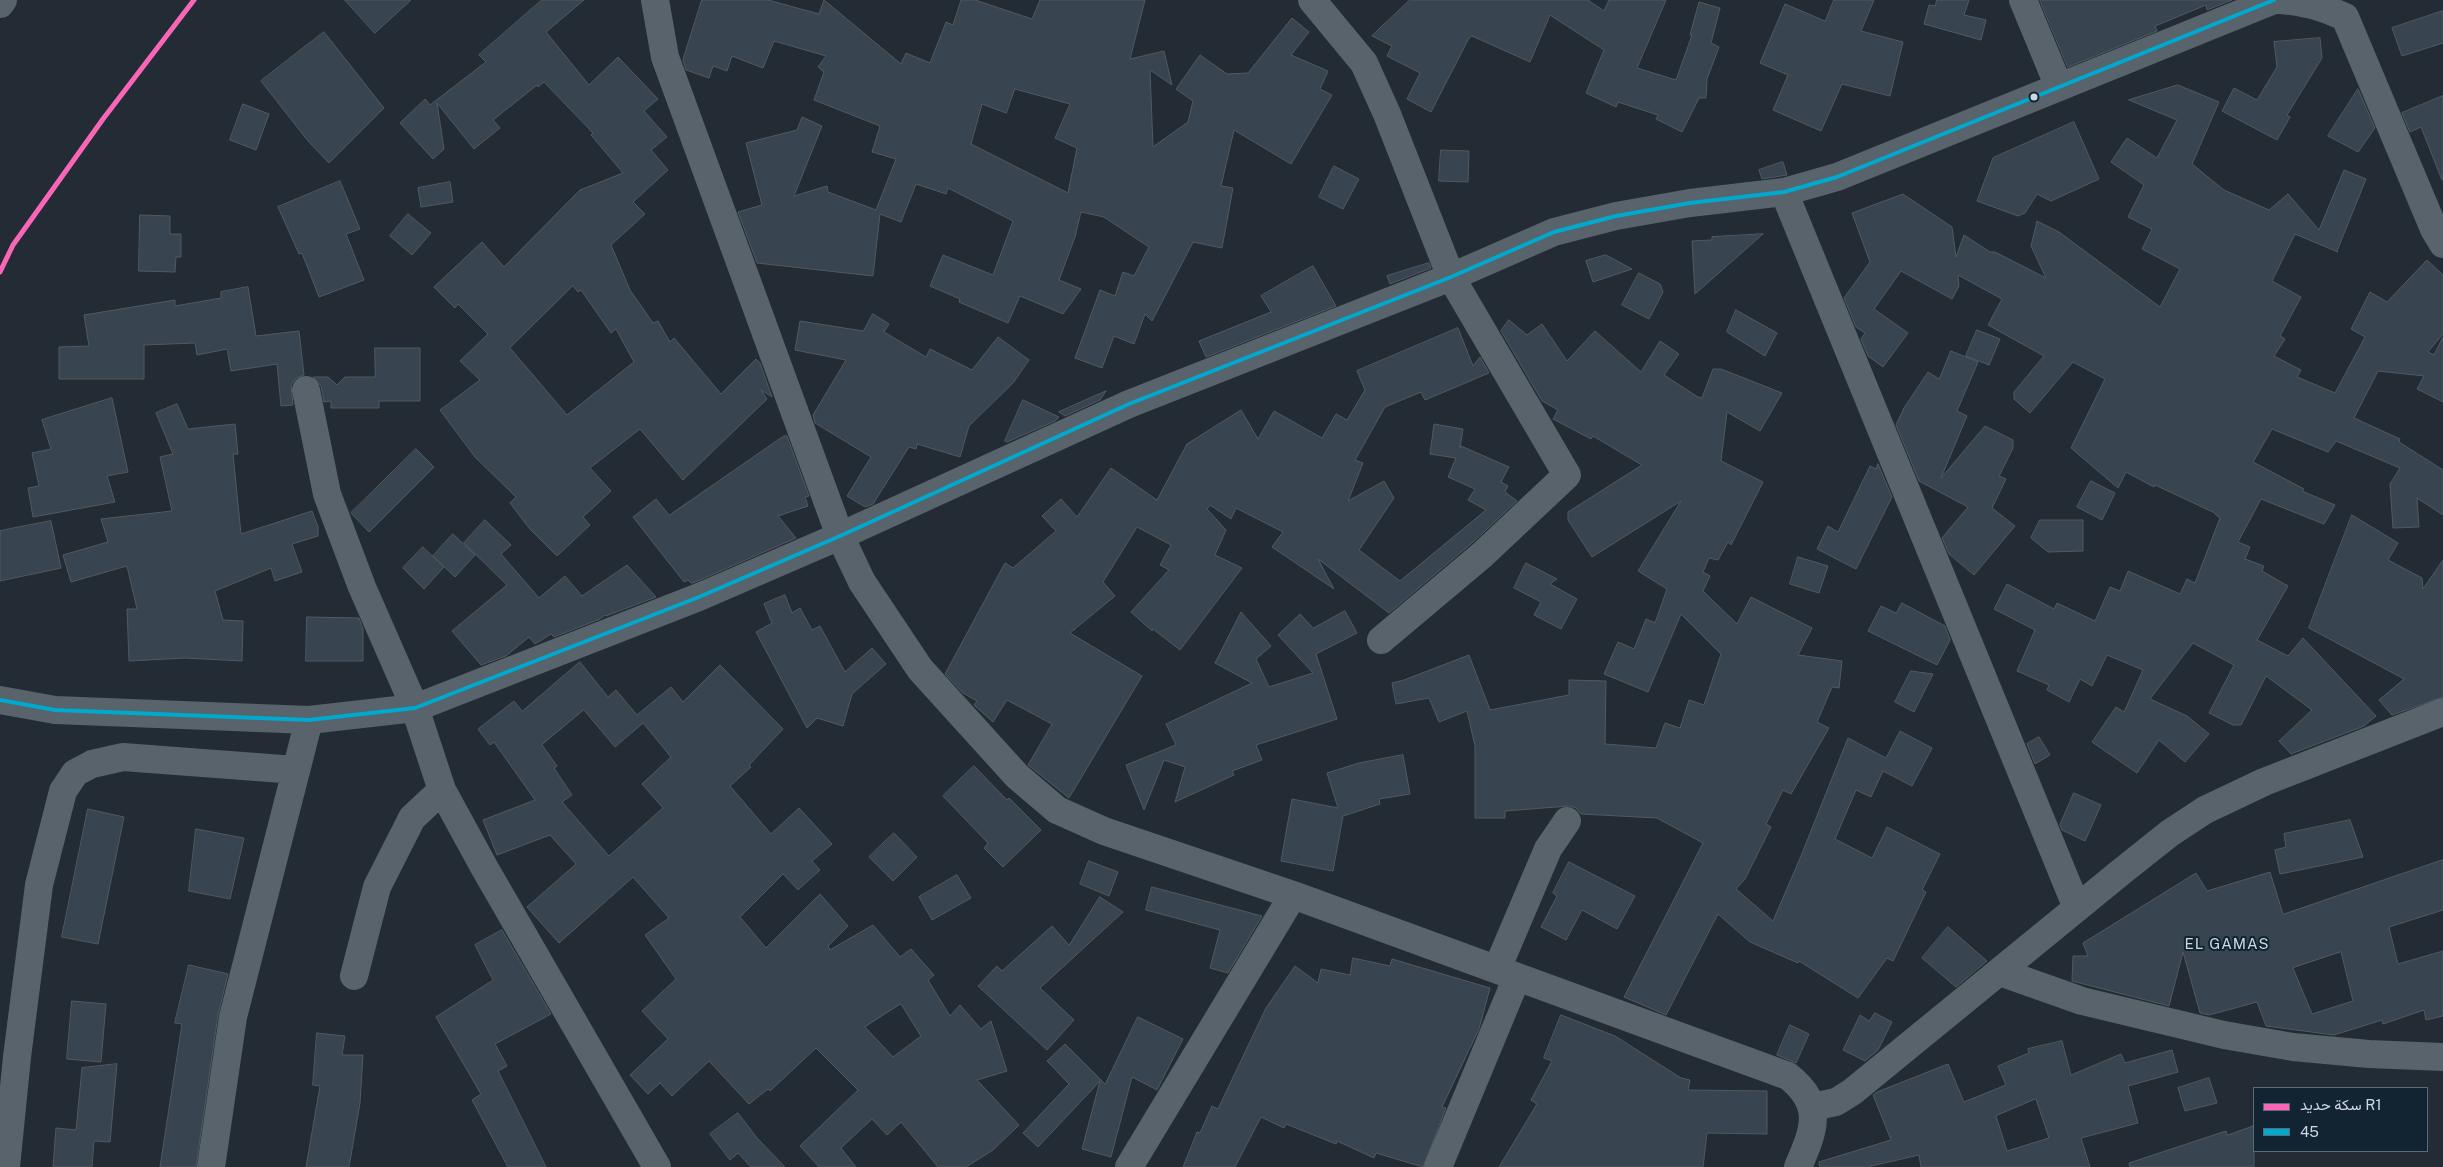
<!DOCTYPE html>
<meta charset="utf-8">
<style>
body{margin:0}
#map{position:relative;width:2443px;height:1167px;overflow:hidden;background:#232c35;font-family:"Public Sans",Vazirmatn,sans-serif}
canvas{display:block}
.legend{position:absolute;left:2253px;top:1087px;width:175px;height:65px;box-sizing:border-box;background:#122332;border:1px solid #5d6b78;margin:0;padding:6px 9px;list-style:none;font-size:15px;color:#cdd8e2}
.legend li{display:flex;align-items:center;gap:10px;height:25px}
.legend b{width:25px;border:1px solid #5d6b78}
</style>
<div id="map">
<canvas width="2443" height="1167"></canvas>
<ul class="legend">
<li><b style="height:6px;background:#fa66b7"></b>سكة حديد R1</li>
<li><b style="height:6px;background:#00a9ce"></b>45</li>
</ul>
</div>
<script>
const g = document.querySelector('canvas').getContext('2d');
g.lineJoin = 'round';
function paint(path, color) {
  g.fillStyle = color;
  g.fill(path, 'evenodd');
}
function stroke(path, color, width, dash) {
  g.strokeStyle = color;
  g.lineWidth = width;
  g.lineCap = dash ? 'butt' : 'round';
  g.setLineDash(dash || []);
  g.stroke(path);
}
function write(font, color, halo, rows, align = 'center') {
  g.font = font + ' "Public Sans",sans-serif';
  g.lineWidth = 4;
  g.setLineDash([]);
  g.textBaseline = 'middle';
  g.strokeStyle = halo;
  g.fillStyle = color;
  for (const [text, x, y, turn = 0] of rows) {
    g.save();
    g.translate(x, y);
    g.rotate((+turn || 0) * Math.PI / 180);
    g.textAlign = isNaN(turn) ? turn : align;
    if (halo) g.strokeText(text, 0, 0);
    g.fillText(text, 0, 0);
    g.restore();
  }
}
const building = new Path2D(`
 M345,0H411L375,33Z
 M542,0H584L546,32L589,85L618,57L658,99L644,111L667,137L651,150L668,170L633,202L645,214L611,245L630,290L653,323L658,321L670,342L674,338L721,394L756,359L760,363L772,397L761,390L767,399L683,480L640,429L590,468L611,491L583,517L590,525L557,556L529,528L510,503L516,497L475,457L440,410L480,380L460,361L488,334L458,304L455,308L434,287L482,242L504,267L580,190L623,173L591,135L593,133L544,82L538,87L537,85L493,120L500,128L474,149L437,103L444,149L433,159L400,123L425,99L430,105L486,62L479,55ZM573,286L578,292L581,290L611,333L616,329L634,362L567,415L510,348Z
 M702,0H768L819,14L824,0L901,64L906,53L930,63L946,22L953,25L961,0H975L1032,19L1040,0H1145L1130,59L1164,51L1172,85L1150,70L1153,147L1188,122L1193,101L1176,89L1200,55L1227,74L1248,73L1292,18L1309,32L1291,55L1328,71L1320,89L1332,95L1291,164L1234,130L1221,186L1233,188L1222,248L1193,242L1152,321L1145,314L1134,344L1114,336L1102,368L1075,358L1100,290L1115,296L1123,272L1134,276L1149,247L1104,217L1081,212L1075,237L1059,280L1081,289L1063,314L1020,296L1008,323L959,302L960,299L930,286L943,255L993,275L1013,221L948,188L946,194L916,184L901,222L880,214L873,276L757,263L738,212L762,205L746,143L797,130L802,117L822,126L794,196L827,186L828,192L876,210L896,159L872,152L880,126L814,100L824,72L818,67L826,56L774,41L763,68L732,56L727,71L713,66L709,78L686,70L683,60ZM1015,89L1070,104L1055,138L1077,148L1068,193L971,144L982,104L1006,113Z
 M1410,0H1588L1604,11L1609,0H1666L1637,68L1676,80L1692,35H1690L1699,2L1720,8L1711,43L1719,47L1707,79L1706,98H1699L1682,132L1656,119L1658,115L1618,102L1616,107L1586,93L1604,50L1550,15L1530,62L1472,36L1469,38L1431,112L1407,99L1420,73L1387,56L1392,46L1372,36Z
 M1834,0H1874L1861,31L1903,42L1890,96L1842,84L1821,131L1773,110L1788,75L1760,63L1785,4L1825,21Z
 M1937,0H1969L1964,15L1986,20L1981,40L1924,24L1929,5L1935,6Z
 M2040,0H2232L2207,10L2206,5L2155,26L2157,31L2068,67Z
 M2443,11V43L2402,56L2392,28Z
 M324,32L384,108L329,163L308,141L261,81Z
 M2320,38L2322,58L2287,115L2290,117L2277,140L2222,111L2234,88L2257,100L2277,67L2274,42Z
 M2178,85L2219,102L2192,164L2224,190L2269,210L2288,194L2319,230L2344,170L2366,179L2337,251L2338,252L2295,234L2272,281L2301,297L2280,336L2285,339L2274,356L2301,370L2297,377L2335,393L2365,337L2351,329L2370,292L2387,302L2427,260L2443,275V334L2428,352L2434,355L2443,337V402L2417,389L2424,376L2378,371L2354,418L2400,439L2399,442L2443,470V515L2417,498L2419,527L2393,528L2390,484L2400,468L2336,441L2328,452L2272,429L2253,462L2304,489L2302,491L2335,505L2324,524L2261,499L2238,542L2250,547L2245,559L2264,566L2262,571L2288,586L2257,640L2288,656L2303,638L2376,716L2364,726L2291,754L2279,741L2312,710L2266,676L2241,725H2233L2209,713L2234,665L2193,643L2150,699L2187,716L2209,734L2185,762L2159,740L2137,773L2092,742L2116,707L2124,712L2143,670L2107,655L2092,686L2080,679L2069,702L2047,690L2049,685L2017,671L2035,630L1994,609L2007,584L2054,609L2057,603L2095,621L2110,587L2120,591L2128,571L2180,594L2187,579L2195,583L2220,518L2215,514V513L2155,485L2154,487L2126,472L2118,488L2071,448L2105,379L2073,362L2030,413L2014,399V392L2044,356L1988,325L2002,299L1958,275L1959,286L1952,299L1901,271L1874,309L1908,333L1883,367L1868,356L1861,339L1865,333L1856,327L1844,298L1870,262L1852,213L1903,194L1952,227L1956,257L1964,235L1990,252H1995L2046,278L2031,246L2037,221L2059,232L2160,307L2180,269L2142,249L2152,229L2128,217L2144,185L2111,162L2127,138L2157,158L2177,120L2129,100Z
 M2358,89L2375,128L2358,152L2328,136Z
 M2443,96V180H2442L2421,127L2410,132L2402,113Z
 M243,104L269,114L256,150L230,140Z
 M2074,122L2099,179L2051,201L2037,194L2025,213L2018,216L1977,201L1993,158Z
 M1441,150L1469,151L1468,182L1439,181Z
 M1783,162L1787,175L1762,179L1759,170Z
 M1334,166L1359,179L1343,209L1319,197Z
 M340,181L360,229L346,234L364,280L319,297L302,253L299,254L278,207Z
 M450,182L453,202L421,207L418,188Z
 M408,214L431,233L412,255L390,236Z
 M140,215L170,216V234H181V257H176L175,272L139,271Z
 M1763,234L1695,294L1692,241L1712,240V237Z
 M1606,255L1632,269L1593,282L1586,261Z
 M1429,263L1431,268L1390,284L1387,276Z
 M1313,266L1336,306L1206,357L1199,341L1271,312L1261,296Z
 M1639,273L1660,284L1663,292L1649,319L1622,305Z
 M248,287L256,336L299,331L304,375L296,378L291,385L293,405L281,406L277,364L231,371L227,349L197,355L195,343L144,345V379H59V347L89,346L84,315L175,300V306L221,298V292Z
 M1736,310L1777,333L1765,356L1727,332Z
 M873,314L889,324L884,332L926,357L930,349L972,370L998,337L1029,360L1013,383L969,426L960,457L917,444L916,449L909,447L873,504L865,507L847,496L871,457L815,423L813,415L846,360L795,350L800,321L863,331Z
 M1509,320L1527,335L1542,324L1567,361L1595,331L1641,372L1660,341L1679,354L1664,375L1698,397L1702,398L1713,369H1721L1782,393L1760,431L1727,412L1721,461L1763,482L1731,545L1728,542L1718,560L1709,558L1703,572L1710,576L1703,591L1737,624L1751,597L1812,628L1798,655L1842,661L1839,688L1832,687L1817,722L1829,728L1791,794L1783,790L1766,824L1771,827L1745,879L1736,889L1773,921L1801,856L1848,738L1886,758L1900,731L1932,748L1912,786L1883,771L1871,797L1856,790L1835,839L1872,858L1887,827L1940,854L1922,890L1926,892L1893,961L1887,958L1858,998L1799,961L1798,963L1750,942L1718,914L1666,1015L1624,997L1703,843L1657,818L1581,814L1576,808L1569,806L1505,811V818H1475V746L1467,711L1439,722L1429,698L1396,704L1392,683L1404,680L1469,655L1490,710L1569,695V680L1606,681L1605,744L1656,748L1665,723L1680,728L1689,700L1704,705L1721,654L1681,614L1648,692L1604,674L1618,642L1634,649L1646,619L1655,623L1667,589L1638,571L1681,501L1592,557L1568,520V512L1642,465L1593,436L1591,439L1553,419L1558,410L1542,401L1501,331Z
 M1458,328L1473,366L1480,357L1489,373L1425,400L1421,392L1385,407L1355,460L1363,463L1348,501L1384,481L1394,498L1359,550L1400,581L1486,510L1468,500L1475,489L1448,477L1456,458L1430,454L1434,424L1463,429L1460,448L1461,446L1509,467L1501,482L1508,486L1505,492L1517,501L1472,543L1389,613L1318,559L1334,589L1272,547L1283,532L1236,508L1231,519L1210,505L1207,509L1226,530L1215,555L1242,568L1180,650L1153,629L1152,631L1131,612L1169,570L1160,565L1171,545L1137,527L1103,582L1115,596L1070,633L1142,676L1069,798L1028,765L1052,724L1007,700L993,722L974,705L977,701L963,693L945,674L1005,563L1013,568L1056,531L1042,516L1061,499L1077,517L1111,468L1157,500L1187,444L1241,410L1258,439L1274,411L1322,438L1336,414L1347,420L1365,390L1357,371Z
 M1977,330L2000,339L1989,365L1966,356Z
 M375,348H420V401H379V408H331V401L324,402L321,386L313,377H328L337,385L345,377H375Z
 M1951,351L1978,362L1957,411L1967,416L1941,478L1985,426L2013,440V448L1999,476L2006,479L1992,508L2015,526L1974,575L1949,554L1942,538L1968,507L1919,481L1896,425L1904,408L1928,372L1939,379Z
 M1106,391L1100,400L1065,416L1059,412Z
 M112,398L128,472L107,476L115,502L33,517L28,488L39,486L32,453L51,449L42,420Z
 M1023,400L1059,417L1055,421L1007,442L1005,441Z
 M177,404L188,429L235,424L238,454H233L241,534L312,511L318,527V536L292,544L302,572L275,581L271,568L215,591L223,620L243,621L242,661L185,658L129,661L127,609H137L127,566L71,582L63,555L108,542L101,519L172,511L160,457L173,454L156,413Z
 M784,436H787L809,496L805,497L808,506L778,516L796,538L693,583H691L688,580L684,582L633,517L656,499L669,515Z
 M416,449L434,467L369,532L351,513Z
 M1878,464L1892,497L1856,569L1817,549L1828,526L1838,532L1870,466L1876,469Z
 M2091,481L2115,493L2102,520L2077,507Z
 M2352,515L2398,543L2388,560L2422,578L2423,589L2443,560V697L2392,715L2379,700L2404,679L2309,628Z
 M485,520L511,545L501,554L539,598L565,576L582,596L627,565L656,597L606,616L605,615L600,619L554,637L551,634L535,644L529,637L506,656L481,665L452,631L507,585L464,543Z
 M2040,520H2083V551L2048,552L2031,538Z
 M51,521L61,568L0,581V531Z
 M453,534L475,555L455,577L433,556Z
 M423,547L444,567L424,589L403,568Z
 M1798,557L1828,566L1819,593L1790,584Z
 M1526,563L1557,579L1550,584L1577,599L1561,629L1534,615L1541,602L1514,588Z
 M785,595L792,613L800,608L812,630L820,626L845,672L872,648L886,664L852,694L843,726L817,718L807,728L756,632L772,623L764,604Z
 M1902,603L1945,626L1950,640L1937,665L1868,631L1881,606L1896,613Z
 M1345,611L1357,633L1316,654L1337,719L1256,745L1262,760L1232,771L1234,775L1175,802L1185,767L1164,760L1144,810L1126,765L1176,745L1166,724L1252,683L1215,663L1241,612L1271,646L1256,659L1269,687L1313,673L1278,635L1300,614L1313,628Z
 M307,617L359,618L363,629V661H306Z
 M580,662L608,697L616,690L637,715L671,687L683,702L720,665L783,729L749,765L751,767L730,786L771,834L799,808L832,844L812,861L820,870L798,890L783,874L740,917L766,948L820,894L848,926L828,946L830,950L873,925L900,957L911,949L934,975L928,980L950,1016L960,1005L981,1029L991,1021L1007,1071L977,1080L1019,1125L993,1150L966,1167H938L901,1122L887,1135L872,1119L841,1148L856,1167H819L800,1146L858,1090L816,1048L770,1091L768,1089L749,1104L709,1061L672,1096L660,1083L648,1094L630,1075L668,1039L642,1011L676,979L645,935L669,918L633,877L559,943L527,907L576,864L550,835L497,855L483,820L535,800L494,742L490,745L478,729L514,701L522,711ZM584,710L615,747L643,723L671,757L642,784L663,808L609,856L562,802L572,795L554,768L557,766L542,745ZM901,1004L921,1036L893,1057L865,1027Z
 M1911,671L1933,674L1914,712L1895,702Z
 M2039,737L2050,755L2035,764L2027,744Z
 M1403,755L1410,794L1379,799L1380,804L1343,816L1333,871L1281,861L1292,799L1338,808L1327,773L1359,763Z
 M974,766L1007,800L1009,798L1041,830L1003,867L984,848L988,843L943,796Z
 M2074,793L2101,805L2085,841L2062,830L2060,825Z
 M88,809L124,817L98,944L62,937Z
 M2350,820L2363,857L2280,874L2275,850L2286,847L2284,834Z
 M196,829L244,838L230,899L189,891Z
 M894,833L917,857L893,881L869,857Z
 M2443,860V910L2389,927L2398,964L2443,951V1016L2426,1020L2424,1010L2383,1024L2382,1020L2334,1035L2266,1026L2257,1002L2209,1015L2200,1013L2183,952L2169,1006L2072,981L2073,956H2088L2083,943L2196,873L2207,891L2270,872L2283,914ZM2341,952L2353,1001L2312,1014L2293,968Z
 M1089,861L1118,872L1109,896L1080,884Z
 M1569,862L1635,896L1617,929L1582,910L1566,940L1541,927L1557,896L1553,893Z
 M957,875L971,898L932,920L919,897Z
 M1152,887L1262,916L1228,973L1210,968L1220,930L1146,910Z
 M1100,897L1123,912L1040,988L1074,1020L1047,1050L978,986L997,966L1002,971L1052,926L1069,945Z
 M1948,927L1987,961L1956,987L1922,958Z
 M502,930L551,1014L495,1044L507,1066L498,1071L546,1167H508L472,1100L481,1094L436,1017L493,980L475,945Z
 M1353,958L1390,966L1392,959L1490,988L1479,1029L1442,1107L1446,1108L1423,1167L1376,1153L1374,1158L1337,1141L1336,1144L1286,1124L1284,1128L1261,1117L1235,1167H1183L1197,1132L1200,1133L1212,1106L1218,1109L1266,1008L1295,966L1318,983L1321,969L1350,975Z
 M189,965L228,974L218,1015L196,1167H160L182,1024L175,1023Z
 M72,1001L106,1004L101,1062L67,1059Z
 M1875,1013L1892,1022L1878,1050L1865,1061L1843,1050L1860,1015L1869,1021Z
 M1561,1015L1615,1036L1681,1078L1690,1080L1688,1090L1767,1091V1134L1707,1133L1703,1167H1499L1537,1104L1531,1100L1552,1061L1544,1058Z
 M1138,1017L1183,1039L1157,1090L1132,1077L1111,1157L1082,1149L1100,1081L1038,1147L1023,1133L1069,1084L1047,1061L1065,1044L1105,1084Z
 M1790,1025L1809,1034L1796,1063L1777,1055Z
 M317,1033L345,1036L342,1055H363L360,1103L349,1167H306L320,1086L313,1085Z
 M2062,1041L2071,1075L2121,1054L2125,1063L2172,1050L2178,1072L2128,1086L2138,1123L2081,1138L2090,1167H1921L1919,1155L1867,1167H1820L1819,1162L1891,1140L1873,1095L1877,1092L1948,1064L1964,1102L2006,1085L1998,1066L2029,1053L2028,1049ZM2036,1099L2049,1138L2007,1151L1996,1116Z
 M117,1064L110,1142L94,1141L92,1167H53L56,1128L76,1130L82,1068Z
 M2209,1078L2217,1103L2185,1111L2178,1088Z
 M738,1113L757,1138L785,1167H751L738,1153L730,1160L710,1134Z
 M2254,1126V1167H2130L2129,1163L2226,1131L2227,1135Z`);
paint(building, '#38444f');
stroke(building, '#515961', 1);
stroke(new Path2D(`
 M655,0L665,57L840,536L862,582L920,669L1017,776L1057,810L1104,831L1293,895L1788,1076C1825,1105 1814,1130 1798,1167
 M1312,0L1364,63L1387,114L1451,277L1567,475L1482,555L1381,640
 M2023,0L2059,87
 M2280,0C2304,1 2323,7 2345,17L2434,229L2443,244
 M0,4L3,0
 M1784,192L2077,908
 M306,390L327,494L362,587L415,708L442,790L484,867L657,1167
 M0,700L55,710L309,720L415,708L699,597L840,536L1129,404L1451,277L1554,232L1616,216L1690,203L1784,192L1837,177L2274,0
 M1497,969L1548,849L1567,821
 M2000,972L2082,1001L2224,1035L2293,1047L2369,1054L2443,1057
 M354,976L377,887L412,818L442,790
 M1812,1107L1836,1102L1852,1092L2121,872L2170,833L2205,810L2264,782L2443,712
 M6,1167L17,1057L39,885L63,791L75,773L92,764L123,757L296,770
 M211,1167L233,1017L309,720
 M1129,1167L1293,895
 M1438,1167L1517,977`), '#59636c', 28);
stroke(new Path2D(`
 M0,272L13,245L103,119L194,0`), '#606971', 4, [6, 6]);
stroke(new Path2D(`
 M0,700L55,710L309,720L415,708L699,597L840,536L1129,404L1451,277L1554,232L1616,216L1690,203L1784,192L1837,177L2274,0`), '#00a9ce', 4);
stroke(new Path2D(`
 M0,272L13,245L103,119L194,0`), '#fa66b7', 5);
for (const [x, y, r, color] of [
 [2034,97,4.5,"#cdd8e2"]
]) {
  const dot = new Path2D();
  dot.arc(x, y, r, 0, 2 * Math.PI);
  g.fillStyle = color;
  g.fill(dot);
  stroke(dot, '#122332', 2);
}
g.letterSpacing = '1px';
write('15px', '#cdd8e2', '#122332', [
 ["EL GAMAS",2227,944]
]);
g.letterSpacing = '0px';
</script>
